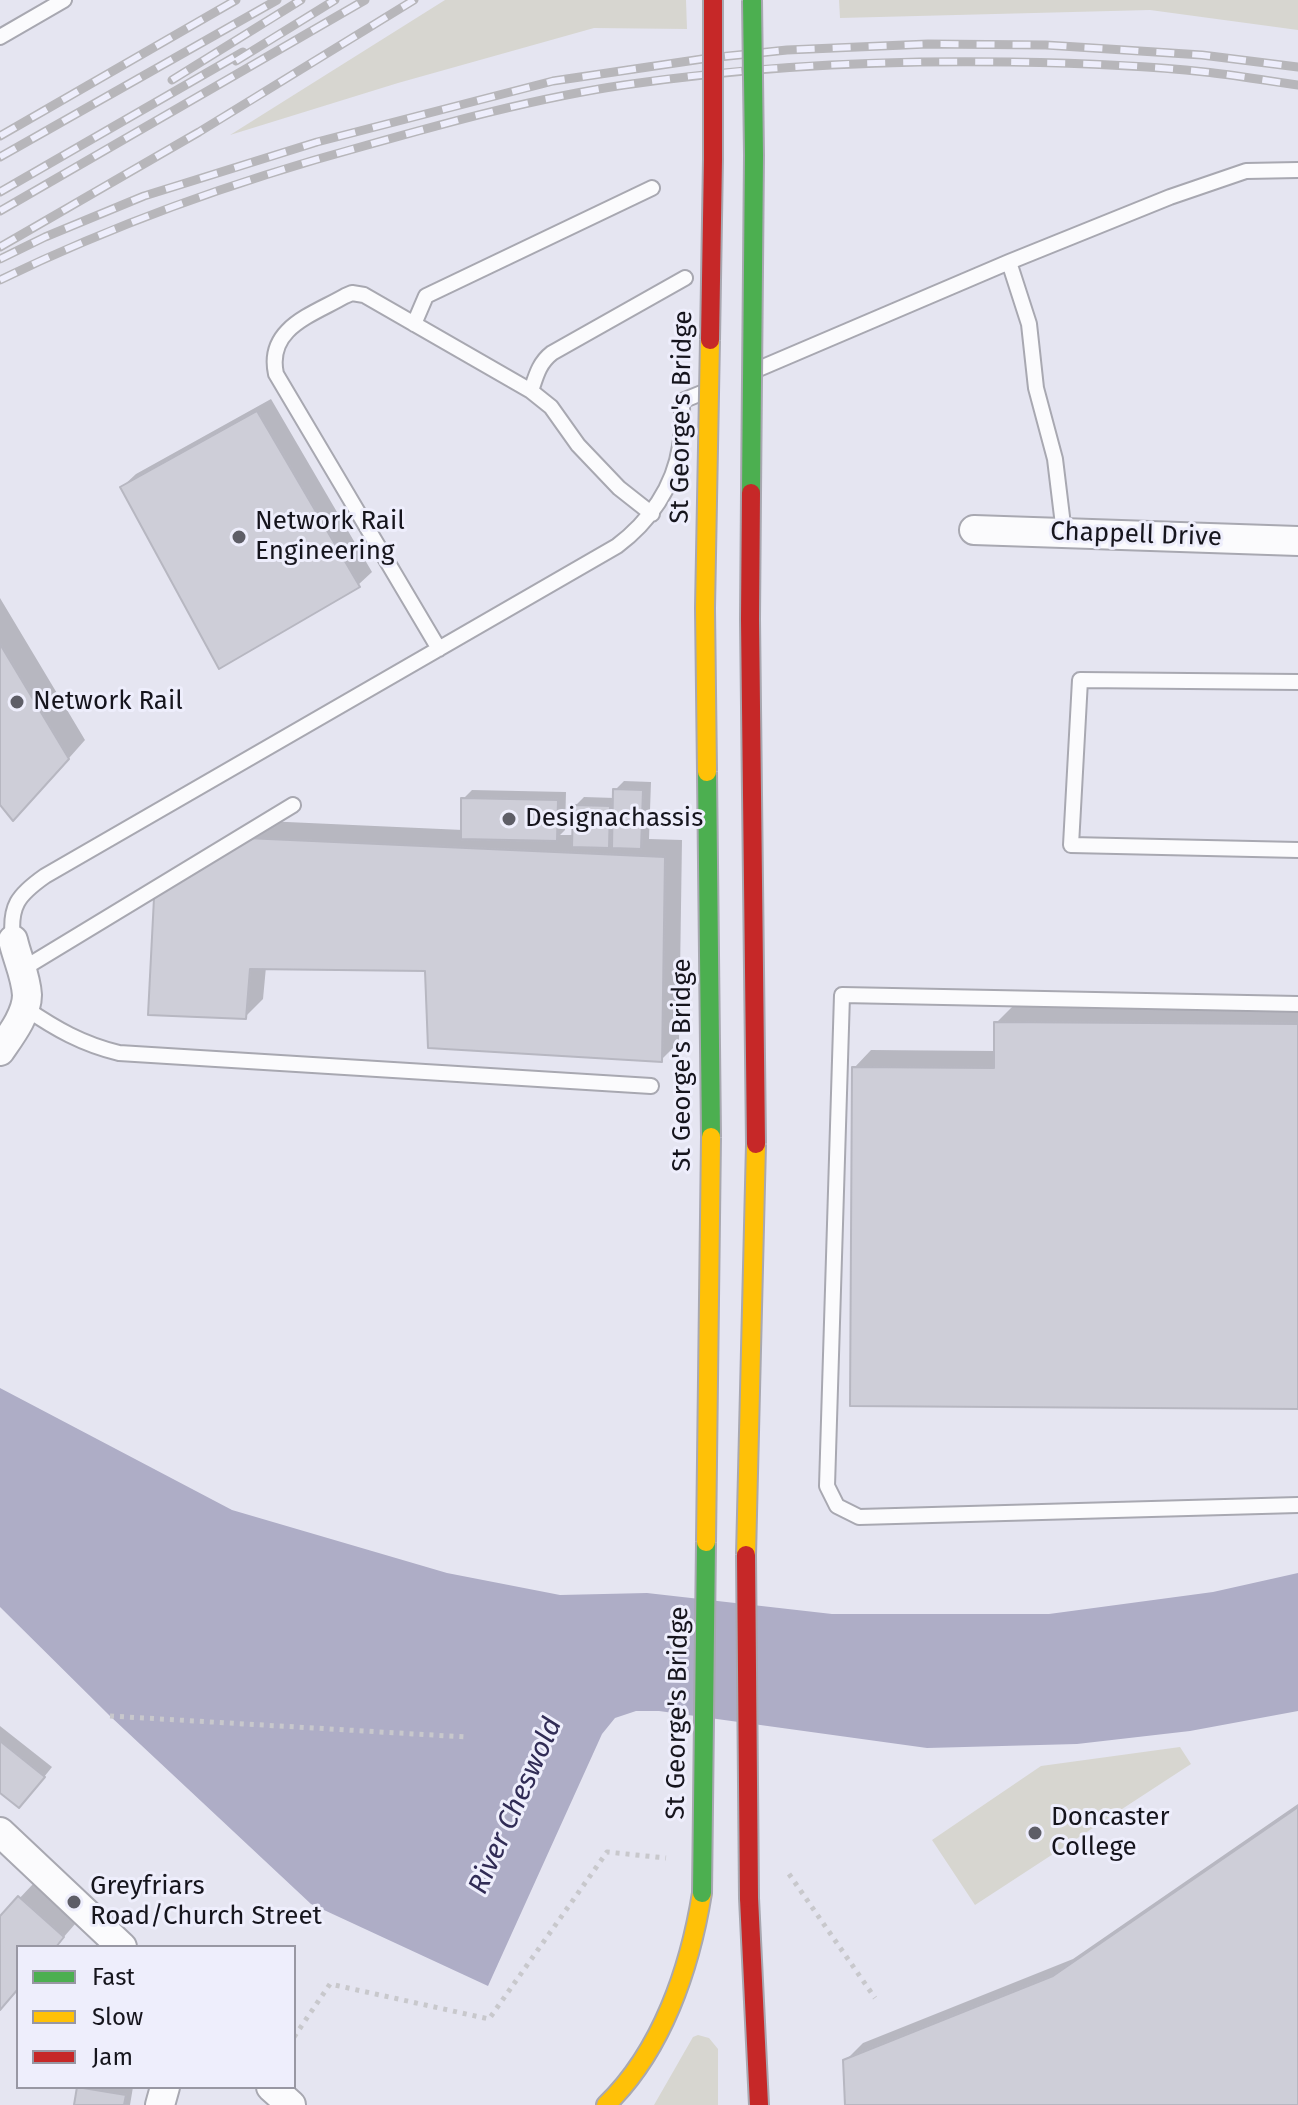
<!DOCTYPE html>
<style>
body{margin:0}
#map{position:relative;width:1298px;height:2105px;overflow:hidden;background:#e5e5f1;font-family:"Fira Sans",sans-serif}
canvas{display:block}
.legend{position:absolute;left:16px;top:1945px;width:280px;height:144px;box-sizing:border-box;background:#eeeefc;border:2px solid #9897a3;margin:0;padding:10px 14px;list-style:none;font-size:24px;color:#16151d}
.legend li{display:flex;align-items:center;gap:16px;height:40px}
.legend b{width:40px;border:2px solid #9897a3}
</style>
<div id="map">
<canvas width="1298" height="2105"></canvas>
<ul class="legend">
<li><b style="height:10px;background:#4caf50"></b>Fast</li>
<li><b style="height:10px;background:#ffc107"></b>Slow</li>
<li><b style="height:10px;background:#c62828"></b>Jam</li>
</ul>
</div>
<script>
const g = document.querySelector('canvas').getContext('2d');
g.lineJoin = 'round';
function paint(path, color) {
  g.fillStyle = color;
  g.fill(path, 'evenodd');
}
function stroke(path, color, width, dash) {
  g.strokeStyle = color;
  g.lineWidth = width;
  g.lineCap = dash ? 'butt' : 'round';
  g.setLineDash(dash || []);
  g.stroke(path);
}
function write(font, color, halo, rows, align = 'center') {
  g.font = font + ' "Fira Sans",sans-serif';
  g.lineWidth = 6;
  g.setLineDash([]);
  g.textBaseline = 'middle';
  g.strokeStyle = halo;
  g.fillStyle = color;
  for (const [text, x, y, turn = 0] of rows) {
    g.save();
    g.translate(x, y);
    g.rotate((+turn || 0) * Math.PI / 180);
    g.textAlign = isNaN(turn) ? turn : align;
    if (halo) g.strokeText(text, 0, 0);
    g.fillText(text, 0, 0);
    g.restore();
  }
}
paint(new Path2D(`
 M445,0H686L687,29L594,28L398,83L230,135Z
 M839,0H1298V30L1150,10L840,18Z
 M1180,1747L1191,1764L975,1905L932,1840L1041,1766Z
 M698,2035L709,2038L718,2049V2105H654L693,2037Z`), '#d7d6d0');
paint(new Path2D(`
 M0,1388L232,1510L447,1573L560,1595L647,1593L832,1614H1049L1213,1592L1298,1573V1711L1190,1731L1077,1744L927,1748L659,1711H636L615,1718L602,1734L488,1986L311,1904L110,1716L0,1607Z`), '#aeadc6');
paint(new Path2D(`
 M271,399L372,572L358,585L122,487L136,474Z
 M0,598L85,740L31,801L0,802Z
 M624,781L651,782L649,839L682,840L679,1042L661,1060L427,970L266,967L263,999L245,1017L156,898L174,880L265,821L463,830V799L472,790L566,792L565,830L560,835H574L575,806L584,797L615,798V790Z
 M1014,1005L1298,1007V1407L854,1068L871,1050L996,1051V1023Z
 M0,1726L52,1767L28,1797L0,1791Z
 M1298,1804V2105H847L845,2061L863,2043L1073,1959Z
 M33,1884L76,1923L55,1947H18V1988L0,2008V1919Z
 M79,2087H133L130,2105H76Z`), '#0003');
const building = new Path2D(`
 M257,411L360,587L219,669L120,487Z
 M0,644L69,759L13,821L0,805Z
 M613,789L643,790L641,849L612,848Z
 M461,798L558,800L557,841L461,839Z
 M573,805L610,806L609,848L572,847Z
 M246,838L665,857L662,1062L428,1048L425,971L250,969L246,1019L148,1015L154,898Z
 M994,1022L1298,1024V1409L850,1406L852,1067L994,1068Z
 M0,1741L45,1777L19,1808L0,1793Z
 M1298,1807V2105H845L843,2060L1053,1976Z
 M18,1896L64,1937L56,1947H18V1989L0,2010V1916Z
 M77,2087L126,2095L124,2105H74Z`);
paint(building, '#ceced8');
stroke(building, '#b7b7c1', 2);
const lane = new Path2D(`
 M0,37L64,0
 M1009,262L1029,324L1036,388L1055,459L1064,533
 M414,324L426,296L652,188
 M756,370L1009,262L1170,197L1246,171L1298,170
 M531,391C536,376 539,363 552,353L685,278
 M439,649L276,374C266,328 312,315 345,296L352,293L364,295L531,391L551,407L578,445L619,488L652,514
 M1298,682L1080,680L1071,845L1298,850
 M13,940C9,906 18,895 45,876L617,546C649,522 674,487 680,446C683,432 682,416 682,401L704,392
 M21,970L293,805
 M1298,1004L842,995L827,1486L837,1506L859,1517L1298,1505
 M25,1008C56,1029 82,1044 119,1053L651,1086`);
const street = new Path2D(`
 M974,530L1298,541
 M0,1051C11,1035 27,1014 27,995C26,976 17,958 13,940
 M0,1832L122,1947
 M271,2087L291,2105
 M160,2105L165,2087`);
const slow = new Path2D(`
 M606,2105C662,2051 690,1968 702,1893`);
const jam = new Path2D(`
 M749,1898L759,2105`);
stroke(lane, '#a8a8b1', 18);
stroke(street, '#a8a8b1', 32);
stroke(slow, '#a8a8b1', 22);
stroke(jam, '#a8a8b1', 22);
stroke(new Path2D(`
 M110,1716L466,1737
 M789,1874L875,1998
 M294,2037L330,1984L489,2019L607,1852L666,1858`), '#c8c8cc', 5, [4, 6]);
stroke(lane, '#fbfbfd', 14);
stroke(street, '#fbfbfd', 28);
stroke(slow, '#ffc107', 18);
stroke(jam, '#c62828', 18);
const rail = new Path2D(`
 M236,61L335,0
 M172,80L301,0
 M0,136L236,0
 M0,157L277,0
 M0,192L243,52
 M0,211L365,0
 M0,247L199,132L414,0
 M0,259L45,237L144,196L317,142L553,81L709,58L787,50L928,44L1046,45L1202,55L1298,67
 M0,280C117,223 239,180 364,146C449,122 536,98 624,85C752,66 882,60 1011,62C1076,63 1141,65 1205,72C1236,75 1267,81 1298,85`);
stroke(rail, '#b7b6ba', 9);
stroke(rail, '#eeeefc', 6, [18]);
const fastBridge = new Path2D(`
 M751,493L754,155L752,0
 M707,772L711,1137
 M702,1893L706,1542`);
const slowBridge = new Path2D(`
 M707,772L705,608L710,340
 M706,1542L711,1137
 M746,1555L756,1144`);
const jamBridge = new Path2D(`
 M710,340L713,159V0
 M751,493L750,619L756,1144
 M746,1555L749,1898`);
stroke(fastBridge, '#a8a8b1', 22, []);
stroke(slowBridge, '#a8a8b1', 22, []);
stroke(jamBridge, '#a8a8b1', 22, []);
stroke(fastBridge, '#4caf50', 18);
stroke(slowBridge, '#ffc107', 18);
stroke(jamBridge, '#c62828', 18);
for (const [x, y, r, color] of [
 [239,537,8,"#5e5e67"],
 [17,702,8,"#5e5e67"],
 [509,819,8,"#5e5e67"],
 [1035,1833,8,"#5e5e67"],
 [74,1902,8,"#5e5e67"]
]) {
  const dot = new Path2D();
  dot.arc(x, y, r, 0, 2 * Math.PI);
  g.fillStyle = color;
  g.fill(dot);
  stroke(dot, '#eeeefc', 3);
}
write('26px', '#16151d', '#eeeefc', [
 ["St George's Bridge",682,417,-89],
 ["Chappell Drive",1136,535,2],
 ["St George's Bridge",683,1065,-90],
 ["St George's Bridge",678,1713,-89]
]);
write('26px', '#16151d', '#eeeefc', [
 ["Network Rail",255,522],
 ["Engineering",255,552],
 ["Network Rail",33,702],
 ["Designachassis",525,819],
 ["Doncaster",1051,1818],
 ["College",1051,1848],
 ["Greyfriars",90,1887],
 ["Road/Church Street",90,1917]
], 'left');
write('italic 28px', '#302b55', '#eeeefc', [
 ["River Cheswold",516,1806,-66]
]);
</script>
